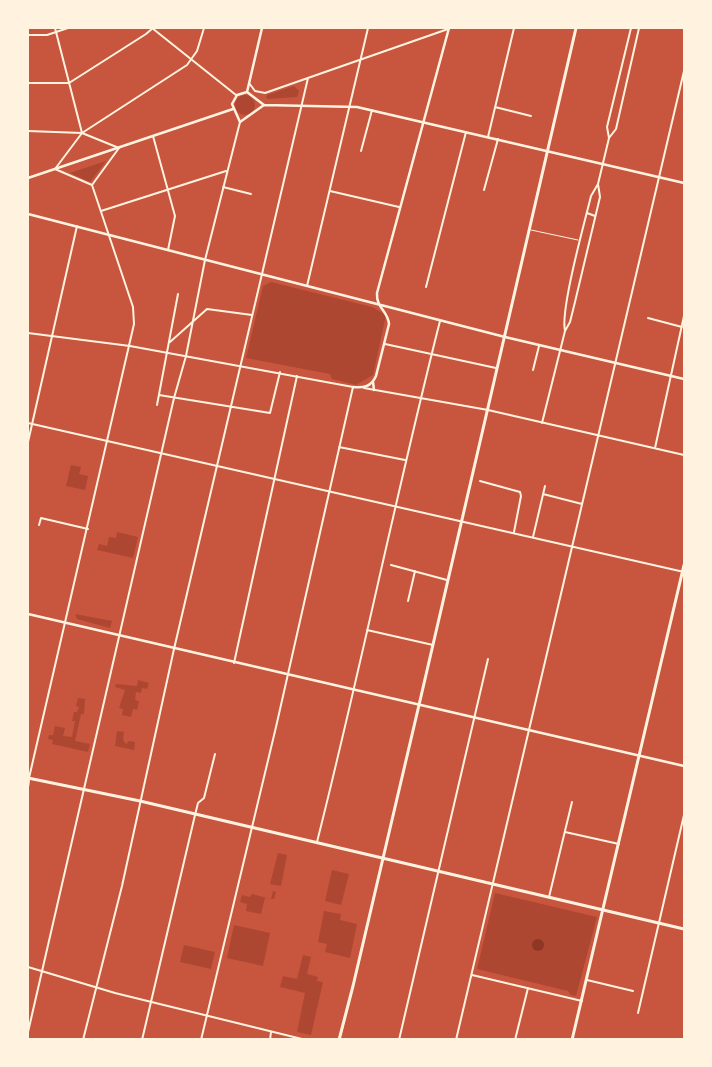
<!DOCTYPE html>
<style>
body{margin:0}
#map{position:relative;width:712px;height:1067px;overflow:hidden;background:#c8553d;font-family:"PT Sans",sans-serif}
canvas{display:block}
.frame{position:absolute;inset:0;border:29px solid #fff3e0;pointer-events:none}
</style>
<div id="map">
<canvas width="712" height="1067"></canvas>
<div class="frame"></div>
</div>
<script>
const g = document.querySelector('canvas').getContext('2d');
g.lineJoin = 'round';
function paint(path, color) {
  g.fillStyle = color;
  g.fill(path, 'evenodd');
}
function stroke(path, color, width, dash) {
  g.strokeStyle = color;
  g.lineWidth = width;
  g.lineCap = dash ? 'butt' : 'round';
  g.setLineDash(dash || []);
  g.stroke(path);
}
paint(new Path2D(`
 M294,86L299,91L297,97L268,99L266,97L267,95Z
 M235 105a10 10 0 1 1 20 0a10 10 0 1 1-20 0Z
 M106,161L90,182L70,173Z
 M271,282L372,307L386,315L373,375L356,385L332,379L330,374L246,358L263,286Z
 M71,465L81,467L79,474L88,476L85,490L66,486Z
 M117,532L138,537L133,558L97,550L99,544L107,546L109,537L116,538Z
 M75,614L112,621L110,628L77,619Z
 M138,680L149,683L147,689L142,688L141,693L136,692L135,700L139,701L137,710L133,709L131,717L122,715L123,709L119,708L125,690L115,687L116,684L137,686Z
 M78,698L85,699L84,714H81L75,741L90,744L88,752L52,744L53,740L48,739L49,735H53L55,726L65,728L63,736L72,737L75,721H72L74,712H77L79,707L76,706Z
 M117,731L124,732L123,739L125,743L127,744L128,741L135,742L134,750L115,746Z
 M278,853L287,855L281,886L270,884Z
 M332,870L349,874L341,905L325,901Z
 M273,891L276,892L274,899L265,898L261,914L246,911L247,904L240,902L242,895L250,897L252,894L271,899Z
 M495,893L597,917L576,996L571,995L568,991L477,969Z
 M324,911L341,914L340,920L357,924L350,958L325,952L327,944L318,942Z
 M234,925L270,933L263,966L227,958Z
 M184,945L215,952L211,969L180,962Z
 M303,955L311,957L307,974L318,977L317,981L323,982L311,1035L297,1032L305,993L280,987L283,976L297,979Z`), '#ae4732');
paint(new Path2D(`
 M532 945a6 6 0 1 1 12 0a6 6 0 1 1-12 0Z`), '#8f3625');
stroke(new Path2D(`
 M531,230L578,240`), '#fff3e0', 1);
stroke(new Path2D(`
 M55,28L82,133
 M152,28L236,95
 M28,35H47L68,28
 M28,83H69L146,34L153,28
 M249,83L255,91L265,93L448,29
 M495,107L531,116
 M28,131L82,133L187,65L197,51L204,28
 M82,133L119,148L92,185
 M153,136L175,216L168,250
 M488,137L514,28
 M609,138L616,129L639,28
 M361,151L372,110
 M223,187L251,194
 M484,190L498,139
 M330,191L399,207
 M101,211L226,171
 M587,213L595,216
 M307,286L368,28
 M426,287L466,132
 M648,318L682,327
 M565,331C560,310 585,221 591,196L598,184L609,138L607,127L631,28
 M28,333L130,346L353,387L276,727L201,1040
 M170,342L207,309L252,315
 M385,344L496,368
 M533,370L539,346
 M364,388L488,410L684,455
 M159,395L270,413L280,372
 M157,405L178,294
 M28,423L684,572
 M542,423L565,331L570,322L575,302L600,197L598,184
 M28,442L77,226
 M339,447L405,460
 M655,448L684,316
 M480,481L520,492L521,496L514,532
 M543,494L582,504
 M39,525L41,518L88,529
 M533,537L545,486
 M391,565L447,580
 M408,601L415,571
 M367,630L433,645
 M234,663L297,376
 M29,778L134,324L133,307L92,185L55,169L82,133
 M565,832L619,844
 M317,842C361,668 396,494 440,321
 M549,897L572,802
 M28,967L115,993L306,1040
 M472,975L582,1001
 M587,980L633,991
 M638,1013L684,815
 M28,1032L174,398L186,356L205,260L240,122
 M83,1040L122,886L174,649L308,78
 M142,1040L195,815L198,803L204,798L215,754
 M270,1040L271,1032
 M399,1040L488,659
 M456,1040L684,71
 M515,1040L528,988`), '#fff3e0', 2);
stroke(new Path2D(`
 M247,92L264,105L240,122L232,104L237,95Z
 M247,92L262,28
 M264,105L357,107L684,183
 M28,178L233,109
 M28,214L505,337L684,379
 M373,382L374,390
 M353,387C364,388 371,387 376,376L389,324C388,311 376,308 377,293L449,28
 M28,614L684,766
 M28,786L29,778`), '#fff3e0', 2.5);
stroke(new Path2D(`
 M28,778L140,801L684,929
 M339,1040L353,986L419,705L576,28
 M572,1040L684,565`), '#fff3e0', 3);
</script>
